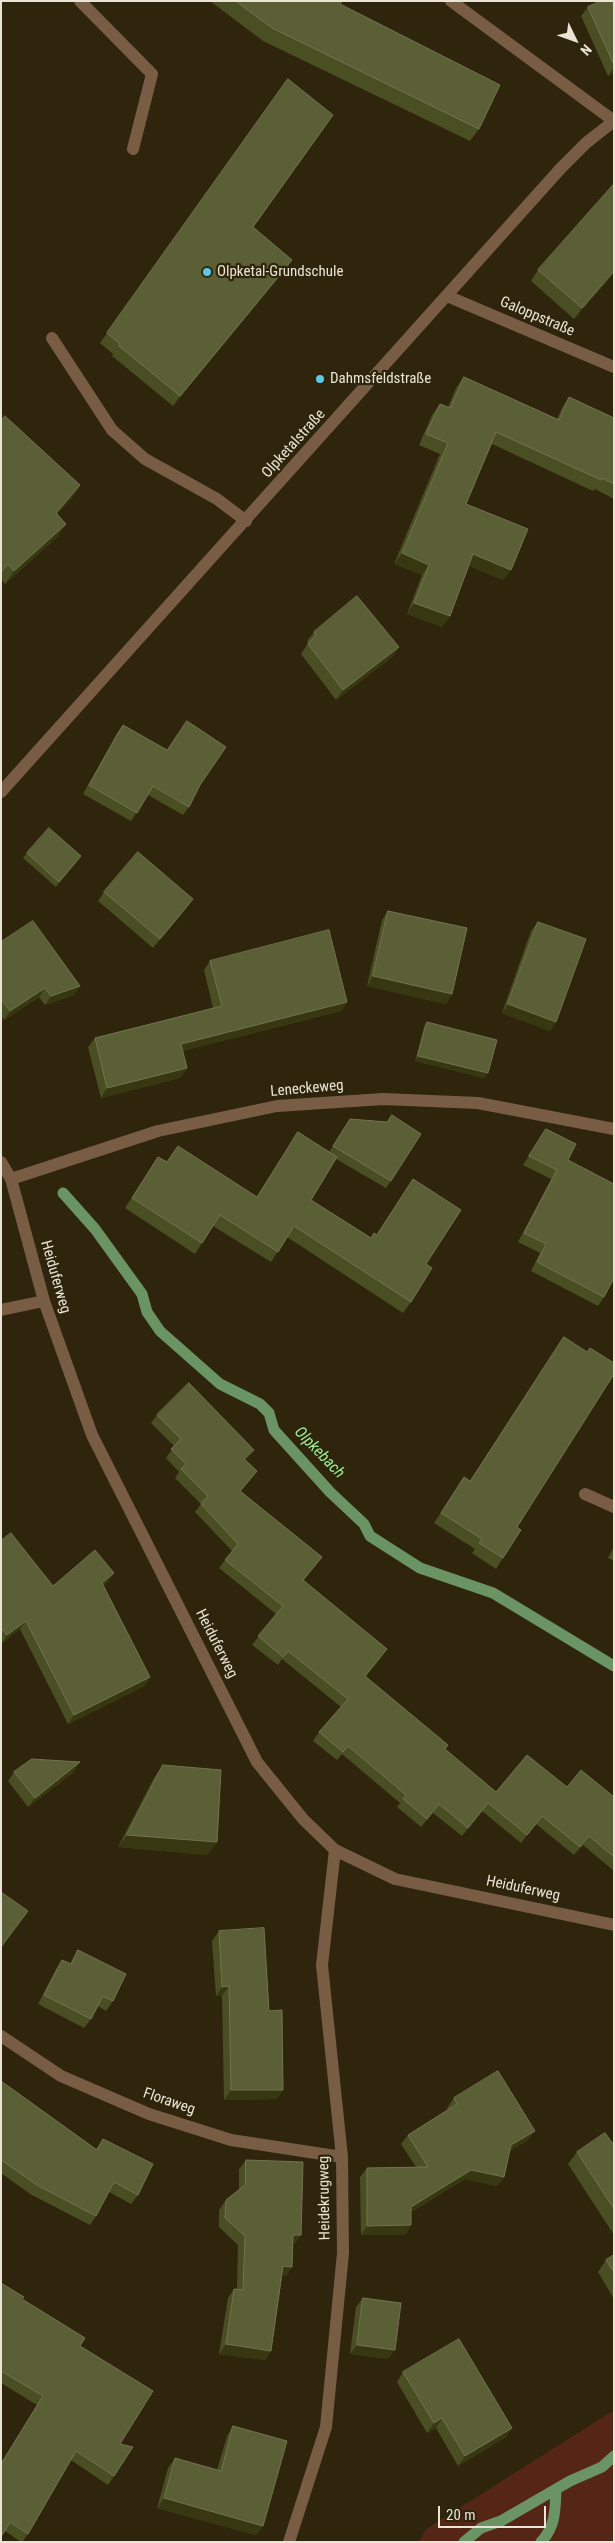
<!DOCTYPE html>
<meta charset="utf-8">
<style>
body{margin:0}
#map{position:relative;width:615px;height:2543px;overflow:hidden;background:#2e250c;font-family:"Roboto Condensed",sans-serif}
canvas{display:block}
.frame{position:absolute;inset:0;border:2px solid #e9e4d5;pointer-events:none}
.north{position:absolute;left:550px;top:15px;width:50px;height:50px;-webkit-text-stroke:4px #2e250c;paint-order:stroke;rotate:132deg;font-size:14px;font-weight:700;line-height:20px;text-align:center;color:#e9e4d5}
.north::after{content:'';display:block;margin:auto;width:18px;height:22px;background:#e9e4d5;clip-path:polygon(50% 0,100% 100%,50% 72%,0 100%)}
.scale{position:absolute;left:438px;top:2506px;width:108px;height:22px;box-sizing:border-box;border:2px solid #e9e4d5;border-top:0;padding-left:6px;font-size:15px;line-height:18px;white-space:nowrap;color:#e9e4d5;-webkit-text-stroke:4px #2e250c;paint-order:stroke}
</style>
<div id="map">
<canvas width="615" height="2543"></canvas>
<div class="frame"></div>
<div class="north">N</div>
<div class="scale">20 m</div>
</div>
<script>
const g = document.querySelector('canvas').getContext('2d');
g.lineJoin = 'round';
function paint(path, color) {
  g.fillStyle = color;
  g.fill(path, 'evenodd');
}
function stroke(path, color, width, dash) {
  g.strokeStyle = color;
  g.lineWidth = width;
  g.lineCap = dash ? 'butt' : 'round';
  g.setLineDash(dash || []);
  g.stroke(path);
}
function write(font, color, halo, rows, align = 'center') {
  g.font = font + ' "Roboto Condensed",sans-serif';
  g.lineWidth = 4.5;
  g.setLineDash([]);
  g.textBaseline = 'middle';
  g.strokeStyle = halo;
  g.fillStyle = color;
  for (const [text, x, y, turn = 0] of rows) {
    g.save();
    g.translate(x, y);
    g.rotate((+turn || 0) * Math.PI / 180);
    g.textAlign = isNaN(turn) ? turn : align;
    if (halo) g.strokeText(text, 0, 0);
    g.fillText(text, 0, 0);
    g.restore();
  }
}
paint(new Path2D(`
 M614,2410V2542H419L426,2529Z`), '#552515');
stroke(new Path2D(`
 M63,1193L95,1229L142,1294L147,1312L160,1331L220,1384L260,1404L269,1413L274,1430L330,1492L364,1524L370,1536L420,1568L493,1593L614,1666
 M464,2542L481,2528L501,2521L570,2481L602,2467L614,2456
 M541,2542C556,2526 555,2510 556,2490`), '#6b9464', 11);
stroke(new Path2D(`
 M80,1L152,74L133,149
 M451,1L614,121
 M447,296L614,367
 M52,338L112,430L145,459L217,499L246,521
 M1,792L561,168L586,143L614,121
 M1,1162L11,1179L44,1301L92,1435L257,1762L303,1819L335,1850L395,1879L614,1925
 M11,1179L158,1131L277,1106L383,1099L478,1103L614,1129
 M1,1310L44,1301
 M585,1494L614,1507
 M1,2036L61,2076L149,2114L231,2140L342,2157
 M289,2542L326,2427L343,2253L342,2157L322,1965L335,1850`), '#785d44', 12);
paint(new Path2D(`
 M210,1H342L340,4L479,129L470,141L263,41Z
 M614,1V73L608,76L581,16L588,7Z
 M288,79L253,227L292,260L285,270L173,406L112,356L113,354L100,343Z
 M538,270L614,273L574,319L531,281Z
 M464,377L557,419L562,408L569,397L614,418V499L595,489L593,491L492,444L466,504L504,580L469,566L450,616L442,627L407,614L422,575L394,564L440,454L419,445L432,415L440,404L448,407L456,388Z
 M1,421L80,485L72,498L57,514L66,524L57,537L5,584L1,579Z
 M314,632L399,647L392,657L336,700L301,654L308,643L307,641Z
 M123,725L200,785L189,807L183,815L148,795L131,821L83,794L117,733Z
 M27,853L81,856L56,887L23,858Z
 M104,892L186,909L153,948L98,901Z
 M388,911L452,994L446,1004L367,986L382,920Z
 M538,922L556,1022L550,1031L502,1013L531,931Z
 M1,942L80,986L74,995L45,1005L39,997L4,1020L1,1016Z
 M210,961L347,1002L341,1011L182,1051L187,1068L180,1078L101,1098L88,1047L95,1038L213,1008L204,970Z
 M427,1022L484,1078L415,1061L424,1027Z
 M392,1115L391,1181L386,1188L336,1159L311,1200L371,1238L376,1235L413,1179L426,1264L411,1302L403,1313L287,1237L271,1262L213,1226L195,1254L125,1208L158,1157L167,1162L178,1146L256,1197L298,1132L329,1152L350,1119L387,1122Z
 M546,1129L568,1160L604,1297L598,1306L531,1271L540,1253L518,1242L551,1179L523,1165Z
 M564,1337L517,1527L503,1558L496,1569L472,1553L475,1549L434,1523L464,1477L470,1481Z
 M157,1415L248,1458L246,1460L257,1471L241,1491L316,1565L303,1581L381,1658L365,1677L448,1745L445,1749L496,1792L567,1787L614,1797V1871L583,1845L574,1855L536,1824L521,1843L482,1811L462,1836L433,1813L421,1827L397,1807L400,1803L342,1754L337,1760L313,1741L319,1732L341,1707L282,1659L278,1665L252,1645L276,1614L219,1568L232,1551L195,1512L201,1504L175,1478L179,1472L166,1458L174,1446L151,1423Z
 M1,1541L53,1586L114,1573L108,1581L103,1586L150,1677L144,1686L68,1724L20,1629L1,1644Z
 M614,1546V1561L608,1558Z
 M163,1765L208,1855L118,1847L154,1778Z
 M14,1772H74L28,1807L8,1781Z
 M219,1931L283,2090L276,2099L224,2100L222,1996H216L212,1941Z
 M78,1950L113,2001L106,2011L98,2006L91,2019L84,2028L38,2004L56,1969L62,1960L70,1963Z
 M1,2081L96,2149L103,2139L138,2195L131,2204L109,2192L96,2216L90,2225L30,2194L1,2173Z
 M454,2098L528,2140L509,2151L504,2177L497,2186L465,2179L411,2212V2225L405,2235H361L360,2177L367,2168L416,2167L401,2144L408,2135L448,2110L447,2108Z
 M614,2145V2235L568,2164L577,2152Z
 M246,2160L301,2235L294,2244H293L292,2267L286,2276H282L271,2351L265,2360L219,2354L228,2298L234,2289H237L238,2245L219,2227V2210L226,2200L239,2190V2169Z
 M614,2255V2299L598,2272L606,2260Z
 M1,2283L80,2346L120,2444L114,2476L108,2485L71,2460L28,2534L22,2542H21L5,2531L1,2537V2463L37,2405L1,2383Z
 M363,2298L388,2359L350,2354L356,2307Z
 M403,2372L512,2428L506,2437L458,2466L436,2428L427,2433L397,2382Z
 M233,2426L263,2526L256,2535L157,2508L168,2468L175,2458L217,2470L227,2436Z`), '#494f22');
paint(new Path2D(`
 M614,67V73L608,76Z
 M292,260L285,270L173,406L180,396Z
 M614,271V273L574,319L582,308Z
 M80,485L72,498L47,525L56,513Z
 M66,524L57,537L5,584L14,571Z
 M402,553L429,565L422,575L394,564Z
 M473,554L511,570L504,580L466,565Z
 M414,603L450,616L442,627L407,614Z
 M399,647L392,657L336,700L343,690Z
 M81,856L78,861L56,887L59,882Z
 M193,899L186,909L153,948L160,939Z
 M373,976L452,994L446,1004L367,986Z
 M80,986L74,995L45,1005L51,996Z
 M45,988L39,997L4,1020L10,1011Z
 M347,1002L341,1011L174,1053L181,1044Z
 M508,1004L556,1022L550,1031L502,1013Z
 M418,1056L488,1073L484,1078L415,1061Z
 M187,1068L180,1078L101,1098L107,1088Z
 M254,1450L248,1458L239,1467L244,1459Z
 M257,1471L251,1480L234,1499L240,1491Z
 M322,1557L316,1565L297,1589L303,1580Z
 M114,1573L108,1581L96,1592L102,1583Z
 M26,1621L20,1629L1,1644L7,1635Z
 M387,1649L381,1658L359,1685L365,1676Z
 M150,1677L144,1686L68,1724L74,1715Z
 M80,1762L74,1772L28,1807L35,1798Z
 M439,1804L433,1813L421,1827L427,1819Z
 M127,1835L217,1842L208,1855L118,1847Z
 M589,1836L583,1845L574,1855L580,1847Z
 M229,1986L222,1996H216L222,1987Z
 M231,2090H283L276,2099L224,2100Z
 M535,2131L528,2140L504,2154L511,2145Z
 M471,2170L504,2177L497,2186L465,2179L404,2216L411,2207Z
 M411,2225L405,2235H361L367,2226Z
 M293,2235H301L294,2244H287Z
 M283,2266L292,2267L286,2276H277Z
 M226,2344L271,2351L265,2360L219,2354Z
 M357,2345L395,2350L388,2359L350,2354Z
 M442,2418L436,2428L427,2433L434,2423Z
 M512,2428L506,2437L458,2466L465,2456Z
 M164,2498L263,2526L256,2535L157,2508Z`), '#373811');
const building = new Path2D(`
 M236,1H342L340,4L500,85L479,129L272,28Z
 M601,1H614V65L588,7Z
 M288,79L333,115L253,227L292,260L180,396L119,346L120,344L107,333Z
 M614,184V271L582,308L538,270Z
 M464,377L559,420L569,397L614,418V484L602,478L601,480L496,432L466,504L528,529L511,570L473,554L450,616L414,603L429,565L402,553L448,443L426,434L440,404L450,408Z
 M5,416L80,485L56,513L66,524L14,571L8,564L1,572V421Z
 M357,596L399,647L343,690L308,644L316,635L314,632Z
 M187,721L226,747L200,785L189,807L153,786L137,813L89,785L123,725L167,750Z
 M49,828L81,856L59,882L27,853Z
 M138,852L193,899L160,939L104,892Z
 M388,911L467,928L452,994L373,976Z
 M33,921L80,986L51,996L45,988L10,1011L1,999V942Z
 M538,922L586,939L556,1022L508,1004Z
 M329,930L347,1002L181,1044L187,1068L107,1088L95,1038L222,1006L210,961Z
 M427,1022L497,1040L488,1073L418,1056Z
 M392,1115L421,1134L391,1181L333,1146L350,1119L387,1122Z
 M546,1129L576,1144L568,1160L614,1184V1278L604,1297L537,1262L546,1244L524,1233L557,1170L529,1156Z
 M298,1132L337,1157L311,1200L371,1238L374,1233L377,1235L413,1179L461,1210L426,1264L432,1268L411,1302L294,1226L278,1252L220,1215L202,1243L132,1198L158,1157L167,1162L178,1146L257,1197Z
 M564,1337L587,1352L590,1348L614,1363V1374L517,1527L521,1530L503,1558L479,1543L482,1539L441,1513L464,1477L470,1481Z
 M189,1383L254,1450L244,1459L257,1471L240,1491L322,1557L303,1580L387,1649L365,1676L448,1745L445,1749L496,1792L527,1755L567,1787L581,1770L614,1797V1857L589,1836L580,1847L542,1816L527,1835L488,1803L468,1828L439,1804L427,1819L403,1799L406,1795L348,1746L343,1752L319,1732L348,1699L288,1651L283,1657L258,1636L283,1606L225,1560L238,1544L201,1504L208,1496L181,1469L186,1464L171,1449L181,1439L157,1415Z
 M11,1533L53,1586L95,1550L114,1573L102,1583L150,1677L74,1715L26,1621L7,1635L1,1628V1541Z
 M32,1759L80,1762L35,1798L14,1772Z
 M163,1765L221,1770L217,1842L127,1835Z
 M1,1892L28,1911L1,1947Z
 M264,1928L269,2011L282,2010L283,2090H231L229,1986L222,1987L219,1931Z
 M78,1950L126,1974L113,2001L103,1996L91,2019L44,1995L62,1960L71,1964Z
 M498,2071L535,2131L511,2145L504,2177L471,2170L411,2207V2225L367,2226V2168L428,2167L408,2135L457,2104L454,2098Z
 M1,2081L97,2150L103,2139L153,2164L138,2195L114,2182L96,2216L37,2185L1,2160Z
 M605,2133L614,2145V2209L577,2152Z
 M246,2160L303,2162L301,2235H293L292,2267L283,2266L271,2351L226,2344L234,2289L243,2290L245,2236L225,2218L226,2200L245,2185Z
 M614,2255V2272L606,2260Z
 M1,2283L24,2297L22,2299L85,2338L80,2346L153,2391L120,2444L133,2447L114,2476L76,2451L28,2534L10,2522L1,2537V2464L43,2396L1,2371Z
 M363,2298L401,2303L395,2350L357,2345Z
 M459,2339L512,2428L465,2456L442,2418L434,2423L403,2372Z
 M233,2426L287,2441L263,2526L164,2498L175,2458L221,2471Z`);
paint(building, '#5a5f36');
stroke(building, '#71744f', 1);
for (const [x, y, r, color] of [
 [207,272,5,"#5dc7e8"],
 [320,379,5,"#5dc7e8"]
]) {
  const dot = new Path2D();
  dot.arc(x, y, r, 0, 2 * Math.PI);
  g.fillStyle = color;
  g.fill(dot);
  stroke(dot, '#2e250c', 2);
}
write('15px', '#e9e4d5', '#2e250c', [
 ["Olpketal-Grundschule",217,272],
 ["Dahmsfeldstraße",330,379]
], 'left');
write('15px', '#e9e4d5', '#2e250c', [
 ["Galoppstraße",537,317,23],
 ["Olpketalstraße",294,444,-48],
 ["Leneckeweg",307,1089,-5],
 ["Heiduferweg",55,1277,74],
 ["Heiduferweg",216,1644,63],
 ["Heiduferweg",523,1889,12],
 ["Floraweg",169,2102,19],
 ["Heidekrugweg",325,2198,-91]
]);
write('italic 16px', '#9cef98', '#2e250c', [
 ["Olpkebach",319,1453,46]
]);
</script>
